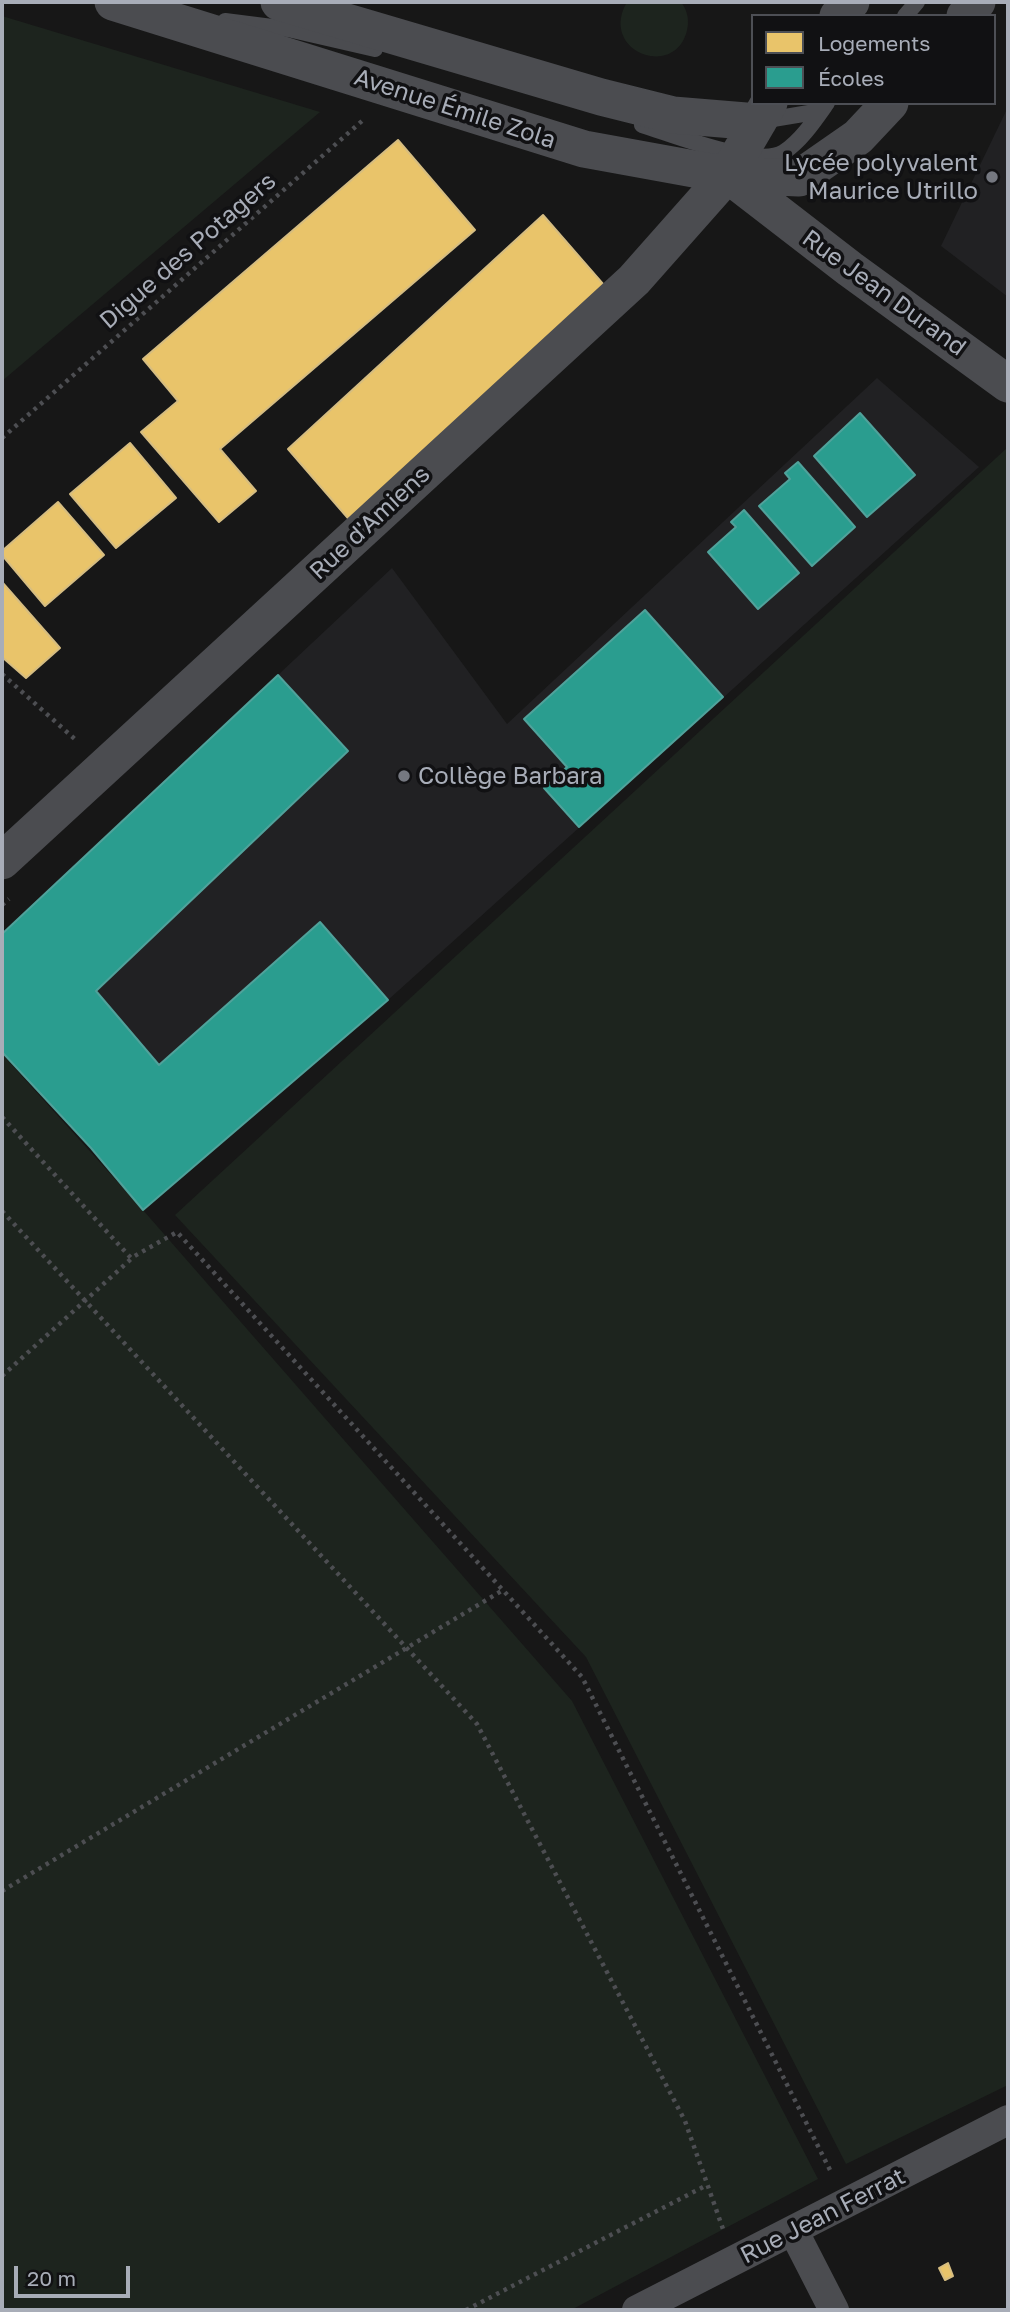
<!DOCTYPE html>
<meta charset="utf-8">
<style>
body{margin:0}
#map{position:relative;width:1010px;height:2312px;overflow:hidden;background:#171717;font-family:"Golos Text",sans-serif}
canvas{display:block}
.frame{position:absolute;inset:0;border:4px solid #a8adb8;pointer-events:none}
.legend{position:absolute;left:751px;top:14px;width:245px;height:91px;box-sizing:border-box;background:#111113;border:2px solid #4d4f55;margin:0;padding:9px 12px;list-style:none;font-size:21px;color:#a8adb8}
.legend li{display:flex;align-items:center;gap:14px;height:35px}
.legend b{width:35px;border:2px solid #4d4f55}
.scale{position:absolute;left:14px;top:2266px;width:116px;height:32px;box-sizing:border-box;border:4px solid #a8adb8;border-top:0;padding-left:9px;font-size:21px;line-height:24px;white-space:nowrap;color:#a8adb8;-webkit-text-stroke:5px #111113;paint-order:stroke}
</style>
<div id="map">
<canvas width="1010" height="2312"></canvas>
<div class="frame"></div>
<ul class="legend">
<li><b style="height:19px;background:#e9c46a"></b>Logements</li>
<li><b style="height:19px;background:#2a9d8f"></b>Écoles</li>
</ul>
<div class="scale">20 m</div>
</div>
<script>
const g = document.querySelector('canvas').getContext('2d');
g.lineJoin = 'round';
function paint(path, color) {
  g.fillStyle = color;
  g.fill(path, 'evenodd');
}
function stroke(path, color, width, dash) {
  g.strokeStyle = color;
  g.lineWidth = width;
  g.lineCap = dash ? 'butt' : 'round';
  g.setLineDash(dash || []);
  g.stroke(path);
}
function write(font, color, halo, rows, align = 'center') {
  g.font = font + ' "Golos Text",sans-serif';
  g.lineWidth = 7;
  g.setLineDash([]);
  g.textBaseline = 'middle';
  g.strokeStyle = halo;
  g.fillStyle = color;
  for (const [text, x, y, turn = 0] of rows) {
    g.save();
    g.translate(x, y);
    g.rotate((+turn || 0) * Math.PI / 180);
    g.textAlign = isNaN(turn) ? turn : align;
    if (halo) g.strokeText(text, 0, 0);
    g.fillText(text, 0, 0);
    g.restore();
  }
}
paint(new Path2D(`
 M1008,107V297L941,246Z
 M877,378L979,467L388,1000L143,1210L91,1148L2,1052V934L392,568L507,724Z`), '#212123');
paint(new Path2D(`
 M627,2H681C688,11 690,22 686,34C671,79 599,50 627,2Z
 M2,16L320,112L2,381Z
 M1008,447V2085L846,2164L586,1657L175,1215Z
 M2,1054L143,1210L572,1701L818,2179L571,2310H2Z`), '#1d241e');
const homes = new Path2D(`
 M398,140L475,230L220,449L256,491L219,522L141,432L178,401L143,359Z
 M543,215L610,292L353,524L288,449Z
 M130,443L176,498L116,548L70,494Z
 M58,502L104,555L45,606L2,555V551Z
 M2,582L60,648L26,678L2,657Z
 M948,2263L953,2276L945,2280L939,2268Z`);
paint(homes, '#e9c46a');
stroke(homes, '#d6bd81', 2);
const schools = new Path2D(`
 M860,413L915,475L867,517L814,456Z
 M798,462L855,527L812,566L759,506L790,479L785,473Z
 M744,510L799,573L758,609L708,552L736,527L731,522Z
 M645,610L723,697L579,827L544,788L567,767L524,719Z
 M278,675L348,751L96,991L159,1065L320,922L388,1000L143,1210L91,1148L2,1052V934Z`);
paint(schools, '#2a9d8f');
stroke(schools, '#50a29b', 2);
stroke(new Path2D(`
 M2,438L362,121
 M2,674L77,741
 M2,905L9,899
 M2,1117L131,1258L177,1232L582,1677L831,2172
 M2,1211L477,1724L685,2121L723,2229
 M2,1376L131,1259
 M2,1891L503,1590
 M466,2310L707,2185`), '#4d4e52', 4.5, [3.5, 5]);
stroke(new Path2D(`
 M905,16L917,2
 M225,21L288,29L375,49
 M761,121L821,111
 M642,125C672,134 758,169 784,152C801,141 815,120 827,103`), '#4b4c50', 16);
stroke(new Path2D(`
 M794,2232L834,2310
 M637,2310L1008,2120`), '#4b4c50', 30);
stroke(new Path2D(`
 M113,2L584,149L727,175L799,178L858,137L890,103
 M279,2L601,97L673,115L758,122
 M838,16L851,2
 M965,16L977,2
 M723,171L850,269L1008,384
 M2,861L634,280L727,175L769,103`), '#4b4c50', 37);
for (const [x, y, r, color] of [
 [992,177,7,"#757880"],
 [404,776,7,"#757880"]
]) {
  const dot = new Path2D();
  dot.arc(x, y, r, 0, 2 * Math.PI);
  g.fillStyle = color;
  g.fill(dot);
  stroke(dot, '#111113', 2.5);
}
write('24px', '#a8adb8', '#111113', [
 ["Avenue Émile Zola",455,109,18],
 ["Digue des Potagers",188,251,-41],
 ["Rue Jean Durand",884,293,36],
 ["Rue d'Amiens",370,523,-43],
 ["Rue Jean Ferrat",823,2216,-27]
]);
write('24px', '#a8adb8', '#111113', [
 ["Lycée polyvalent",978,163],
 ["Maurice Utrillo",978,191],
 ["Collège Barbara",418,776,"left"]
], 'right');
</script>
